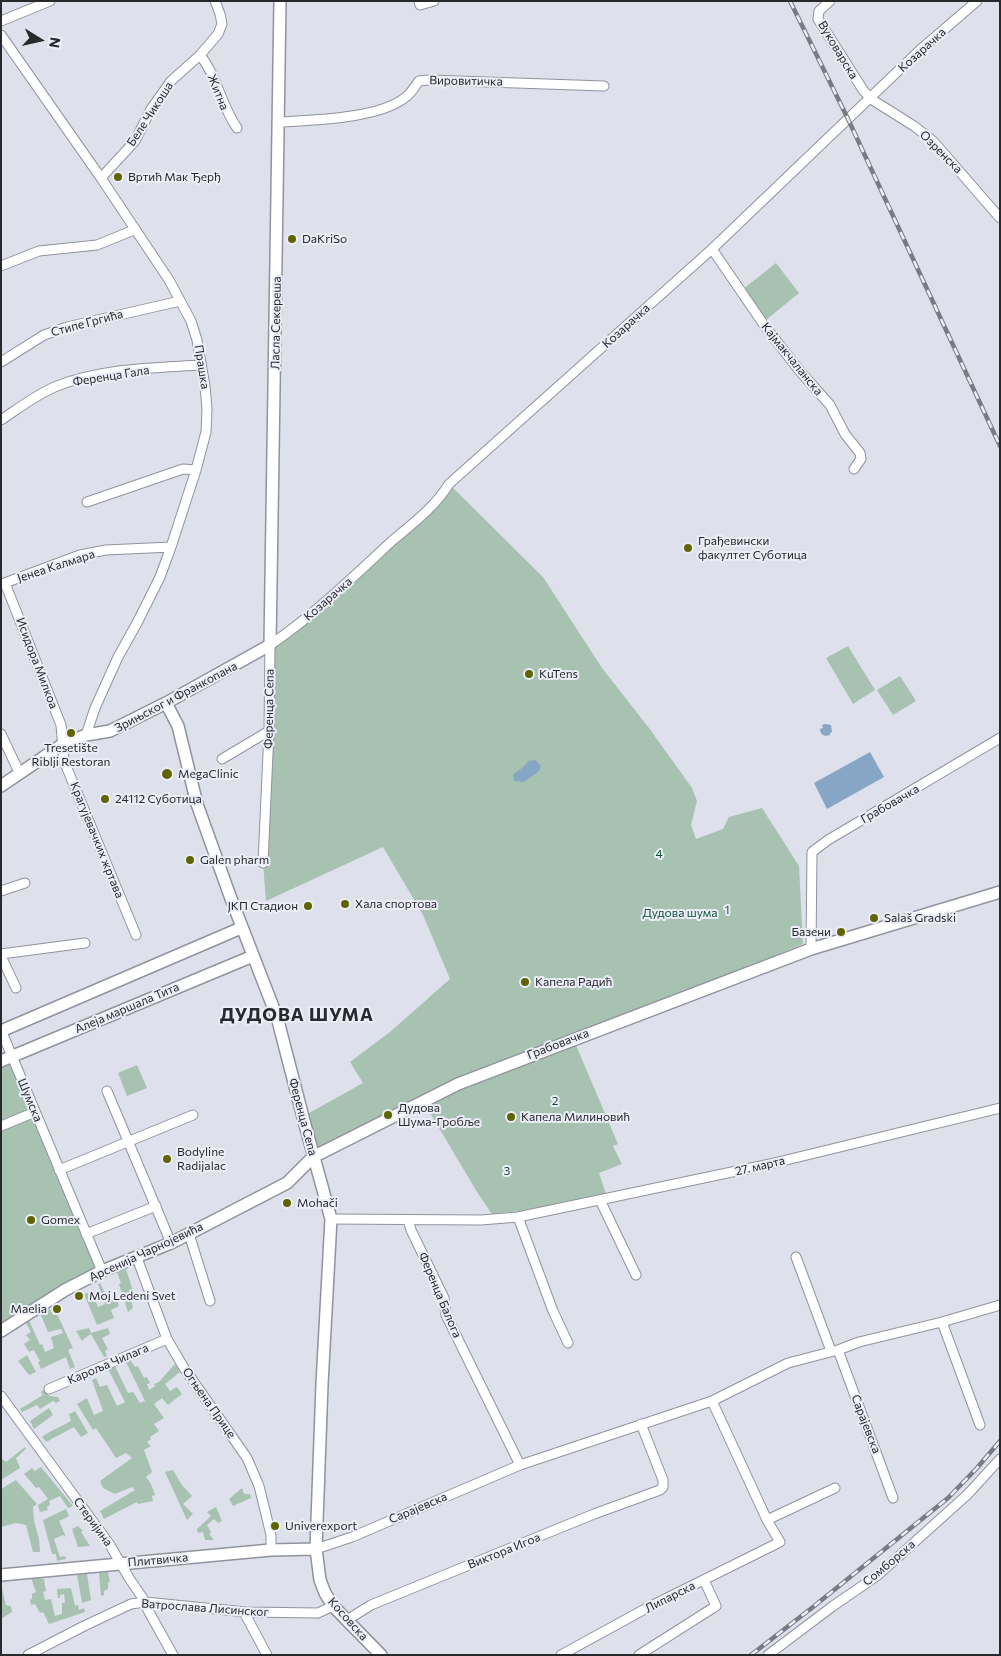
<!DOCTYPE html>
<meta charset="utf-8">
<style>
body{margin:0}
#map{position:relative;width:1001px;height:1656px;overflow:hidden;background:#dee1eb;font-family:Commissioner,sans-serif}
canvas{display:block}
.frame{position:absolute;inset:0;border:2px solid #28292d;pointer-events:none}
.north{position:absolute;left:15px;top:15px;width:50px;height:50px;-webkit-text-stroke:4px #ebeef8;paint-order:stroke;rotate:100deg;font-size:14px;font-weight:700;line-height:20px;text-align:center;color:#28292d}
.north::after{content:'';display:block;margin:auto;width:18px;height:22px;background:#28292d;clip-path:polygon(50% 0,100% 100%,50% 72%,0 100%)}
</style>
<div id="map">
<canvas width="1001" height="1656"></canvas>
<div class="frame"></div>
<div class="north">N</div>
</div>
<script>
const g = document.querySelector('canvas').getContext('2d');
g.lineJoin = 'round';
function paint(path, color) {
  g.fillStyle = color;
  g.fill(path, 'evenodd');
}
function stroke(path, color, width, dash) {
  g.strokeStyle = color;
  g.lineWidth = width;
  g.lineCap = dash ? 'butt' : 'round';
  g.setLineDash(dash || []);
  g.stroke(path);
}
function write(font, color, halo, rows, align = 'center') {
  g.font = font + ' Commissioner,sans-serif';
  g.lineWidth = 4;
  g.setLineDash([]);
  g.textBaseline = 'middle';
  g.strokeStyle = halo;
  g.fillStyle = color;
  for (const [text, x, y, turn = 0] of rows) {
    g.save();
    g.translate(x, y);
    g.rotate((+turn || 0) * Math.PI / 180);
    g.textAlign = isNaN(turn) ? turn : align;
    if (halo) g.strokeText(text, 0, 0);
    g.fillText(text, 0, 0);
    g.restore();
  }
}
paint(new Path2D(`
 M776,263L799,293L766,320L742,290Z
 M449,484L543,577L602,668L649,728L692,788L697,801L691,825L696,839L723,829L729,817L762,808L799,866L803,944L725,976L591,1027L316,1152L302,1117L363,1083L350,1062L390,1032L450,979L423,915L383,847L266,901L263,863L270,645L357,573Z
 M848,646L875,690L853,704L826,658Z
 M900,676L916,701L893,715L877,690Z
 M575,1043L618,1144L613,1146L622,1164L599,1173L606,1194L521,1211L492,1214L477,1192L426,1106L462,1088Z
 M10,1059L99,1271L1,1329V1067L6,1065Z
 M137,1065L147,1088L127,1096L118,1073Z
 M126,1269L133,1291L129,1292L133,1308L128,1312L119,1284L121,1283L117,1272Z
 M100,1283L108,1300L116,1297L119,1306L111,1310L114,1318L97,1325L84,1294L88,1293L89,1298L94,1297L98,1307L105,1304L98,1284Z
 M50,1309L53,1315L57,1314L73,1348L68,1350L75,1367L70,1369L66,1357L41,1369L38,1362L40,1361L34,1350L29,1352L24,1344L30,1340L26,1335L31,1332L26,1323L29,1320L40,1345L42,1344L45,1352L54,1348L51,1337L63,1333L61,1329L48,1332L40,1313Z
 M89,1328L91,1333L108,1328L110,1334L102,1338L108,1349L105,1351L107,1356L104,1357L91,1334L85,1338L82,1341L76,1331Z
 M27,1355L36,1372L29,1375L18,1361Z
 M129,1358L135,1367L138,1366L144,1378L147,1377L150,1383L147,1384L149,1390L155,1386L154,1384L159,1382L175,1364L180,1372L165,1384L170,1391L177,1387L182,1394L168,1405L162,1398L154,1404L164,1418L154,1424L159,1431L150,1437L151,1439L147,1442L151,1446L144,1450L152,1472L146,1477L151,1484L155,1495L152,1496L153,1501L138,1504L137,1502L104,1519L100,1511L135,1490L132,1487L115,1494L103,1488L100,1481L132,1458L126,1453L116,1458L96,1428L93,1430L77,1404L87,1398L94,1415L103,1411L92,1380L96,1378L100,1387L107,1385L117,1406L125,1402L108,1369V1367L114,1364L128,1393L133,1392L140,1403L145,1401L125,1360Z
 M45,1389L49,1396L58,1397L60,1401L56,1403L53,1401L40,1409L37,1405L22,1412L20,1409L43,1395L41,1392Z
 M49,1408L53,1415L34,1429L30,1421Z
 M75,1411L88,1433L81,1437L74,1427L46,1442L42,1437C51,1430 61,1427 71,1421L69,1414Z
 M25,1447L26,1449L16,1458L20,1468L1,1480V1458L6,1462Z
 M41,1467L73,1506L68,1508L60,1496L49,1501L50,1505L47,1507L48,1510L40,1512L38,1505L48,1499L39,1487L36,1488L24,1474L32,1468L35,1471Z
 M173,1470L182,1485L192,1496L183,1504L193,1514L187,1520L165,1472Z
 M16,1480L37,1504L33,1507L34,1521L39,1539L40,1552H33L26,1525L16,1523L1,1527V1489Z
 M242,1488L244,1494H250L251,1498L233,1506L229,1499Z
 M216,1507L222,1521L218,1523L214,1519L207,1525L211,1532L209,1534L214,1540H205L203,1532L198,1533L197,1529L211,1516L207,1512Z
 M66,1509L69,1516L59,1521L66,1537L63,1535L54,1539L60,1557L65,1556L66,1559L57,1561L56,1554H52L43,1520Z
 M78,1526L83,1531L81,1532L90,1546L78,1547L72,1529Z
 M108,1572L110,1582H108V1589L104,1591V1595L101,1596L99,1573Z
 M87,1574L91,1600L82,1603L77,1575Z
 M31,1578L44,1579L46,1591L43,1592L45,1600L51,1599L55,1616L62,1614V1603H65L64,1594L60,1595V1598H58L57,1589L71,1588L75,1606L78,1605L79,1610L84,1608L85,1612L49,1624L43,1612L40,1613L35,1604L31,1605L30,1600L32,1599V1594L36,1592Z
 M1,1585L6,1605L11,1606L12,1612L1,1619Z`), '#a7c2b1');
paint(new Path2D(`
 M825,724L831,725L832,732L830,733V735C825,737 820,735 820,729L823,728L822,725Z
 M870,752L884,777L827,809L814,783Z
 M535,760L541,766L539,771L524,782L514,781L513,775C518,769 524,769 528,761Z`), '#87a5c5');
const minor = new Path2D(`
 M419,1L420,5L434,1
 M830,1L819,11L818,19L863,90L871,99L914,126L933,141L1000,218
 M1,21L50,1
 M1,35L101,178L169,280L191,321L197,340L205,386L207,409L206,432L196,470L171,547L160,577L137,623L118,657L95,708L86,735
 M200,55C217,76 221,105 237,128
 M279,122C313,120 381,119 407,96C412,92 415,86 419,81L429,80L604,86
 M101,178L135,141L151,109L171,81L200,55L218,34L222,24L220,14L215,1
 M712,249L764,325L799,370L830,405L845,434L860,453L861,459L854,469
 M1,266L39,251L97,245L134,230
 M1,362L44,335L67,327L180,301
 M1,420C19,408 37,394 57,386C102,368 154,368 201,365
 M87,502L183,469L196,470
 M5,583L61,725L64,761L136,935
 M2,584L80,555L106,550L171,547
 M1,734L20,774
 M222,759L269,731
 M263,863L269,731L270,645C314,615 353,577 392,541C412,524 435,507 449,484L712,249L920,50L977,1
 M1,891L25,883
 M811,949L812,852L828,840L1000,738
 M1,954L85,943
 M1,956L16,988
 M1,1030L102,1271
 M107,1091L171,1243
 M1,1126L35,1112
 M59,1170L193,1115
 M600,1200L636,1275
 M518,1217L553,1311L568,1343
 M331,1219L481,1220L518,1217L770,1164L1000,1108
 M408,1220L411,1230L444,1298L446,1315L520,1465
 M86,1234L156,1206
 M189,1234L210,1301
 M796,1257L831,1351
 M137,1258L167,1339L184,1368L247,1458L259,1486L271,1535V1550
 M942,1322L980,1425
 M838,1350L893,1498
 M49,1389L167,1339
 M1,1396L110,1545L129,1578L142,1597L149,1612L173,1655
 M767,1520L835,1488
 M316,1549L352,1537L520,1465L712,1401L788,1363L838,1350L859,1342L942,1322L1000,1305
 M246,1612V1616L267,1655
 M347,1620L371,1605L594,1514L660,1490L663,1487V1480L641,1424
 M28,1655L84,1626L131,1604L145,1602L246,1612L318,1613L333,1606
 M561,1655L645,1609L780,1542L767,1520L712,1401
 M639,1655L716,1606L704,1580
 M768,1655L833,1606L878,1575L968,1494L1000,1459`);
const tertiary = new Path2D(`
 M166,703L178,726L197,804L230,896L277,1017L304,1121L331,1219L322,1384L316,1549L320,1580L325,1593L333,1606L381,1655
 M1,786L63,744L86,735L110,731L166,703L270,645L280,1
 M1,1031L241,928
 M1,1061L253,956
 M1,1331L65,1290L102,1271L171,1243L287,1183L313,1157L458,1084L811,949L1000,892
 M1,1575L271,1550L316,1549`);
stroke(minor, '#90939d', 11);
stroke(tertiary, '#90939d', 14);
stroke(minor, '#fff', 9);
stroke(tertiary, '#fff', 11);
const rail = new Path2D(`
 M790,1L848,119L1000,446
 M751,1655L813,1607L948,1498L977,1468L1000,1441`);
stroke(rail, '#797b82', 4.5);
stroke(rail, '#ebeef8', 2.5, [8]);
for (const [x, y, r, color] of [
 [118,177,5,"#5f6400"],
 [292,239,5,"#5f6400"],
 [688,548,5,"#5f6400"],
 [529,674,5,"#5f6400"],
 [71,733,5,"#5f6400"],
 [167,774,6,"#5f6400"],
 [105,799,5,"#5f6400"],
 [190,860,5,"#5f6400"],
 [345,904,5,"#5f6400"],
 [308,906,5,"#5f6400"],
 [874,918,5,"#5f6400"],
 [841,932,5,"#5f6400"],
 [525,982,5,"#5f6400"],
 [388,1115,5,"#5f6400"],
 [511,1117,5,"#5f6400"],
 [167,1159,5,"#5f6400"],
 [287,1203,5,"#5f6400"],
 [31,1220,5,"#5f6400"],
 [79,1296,5,"#5f6400"],
 [57,1309,5,"#5f6400"],
 [275,1526,5,"#5f6400"]
]) {
  const dot = new Path2D();
  dot.arc(x, y, r, 0, 2 * Math.PI);
  g.fillStyle = color;
  g.fill(dot);
  stroke(dot, '#ebeef8', 2);
}
write('12px', '#28292d', '#ebeef8', [
 ["Вуковарска",838,50,59],
 ["Козарачка",922,50,-42],
 ["Вировитичка",466,81,1],
 ["Житна",218,92,68],
 ["Беле Чикоша",150,114,-57],
 ["Озренска",941,152,45],
 ["Стипе Гргића",87,323,-15],
 ["Ласла Секереша",276,323,-89],
 ["Козарачка",626,326,-42],
 ["Кајмакчаланска",792,359,51],
 ["Прашка",202,367,81],
 ["Ференца Гала",111,376,-9],
 ["Јенеа Калмара",56,566,-18],
 ["Козарачка",328,599,-41],
 ["Исидора Милкоа",37,663,69],
 ["Зрињског и Франкопана",176,697,-28],
 ["Ференца Сепа",269,709,-89],
 ["Грабовачка",890,804,-30],
 ["Крагујевачких жртава",97,840,68],
 ["Алеја маршала Тита",127,1008,-23],
 ["Грабовачка",558,1044,-21],
 ["Шумска",30,1100,67],
 ["Ференца Сепа",303,1117,75],
 ["27. марта",760,1166,-13],
 ["Арсенија Чарнојевића",146,1252,-25],
 ["Ференца Балога",440,1295,67],
 ["Кароља Чилага",108,1364,-23],
 ["Огњена Прице",209,1403,55],
 ["Сарајевска",866,1424,69],
 ["Сарајевска",418,1508,-23],
 ["Стеријина",93,1522,54],
 ["Виктора Игоа",504,1551,-22],
 ["Плитвичка",158,1560,-5],
 ["Сомборска",889,1563,-40],
 ["Липарска",670,1597,-27],
 ["Ватрослава Лисинског",205,1608,4],
 ["Косовска",348,1619,48]
]);
write('12px', '#28292d', '#ebeef8', [
 ["Вртић Мак Ђерђ",128,177],
 ["DaKriSo",302,239],
 ["Грађевински",698,541],
 ["факултет Суботица",698,555],
 ["KuTens",539,674],
 ["Tresetište",71,748,"center"],
 ["Riblji Restoran",71,762,"center"],
 ["MegaClinic",178,774],
 ["24112 Суботица",115,799],
 ["Galen pharm",200,860],
 ["Хала спортова",355,904],
 ["ЈКП Стадион",298,906,"right"],
 ["Salaš Gradski",884,918],
 ["Базени",831,932,"right"],
 ["Капела Радић",535,982],
 ["Дудова",398,1108],
 ["Шума-Гробље",398,1122],
 ["Капела Милиновић",521,1117],
 ["Bodyline",177,1152],
 ["Radijalac",177,1166],
 ["Mohači",297,1203],
 ["Gomex",41,1220],
 ["Moj Ledeni Svet",89,1296],
 ["Maelia",47,1309,"right"],
 ["Univerexport",285,1526]
], 'left');
write('12px', '#0d5332', '#ebeef8', [
 ["4",659,854],
 ["1",727,910],
 ["Дудова шума",680,913],
 ["2",555,1101],
 ["3",507,1171]
]);
g.letterSpacing = '1px';
write('bold 18px', '#28292d', '#ebeef8', [
 ["ДУДОВА ШУМА",297,1015]
]);
g.letterSpacing = '0px';
</script>
